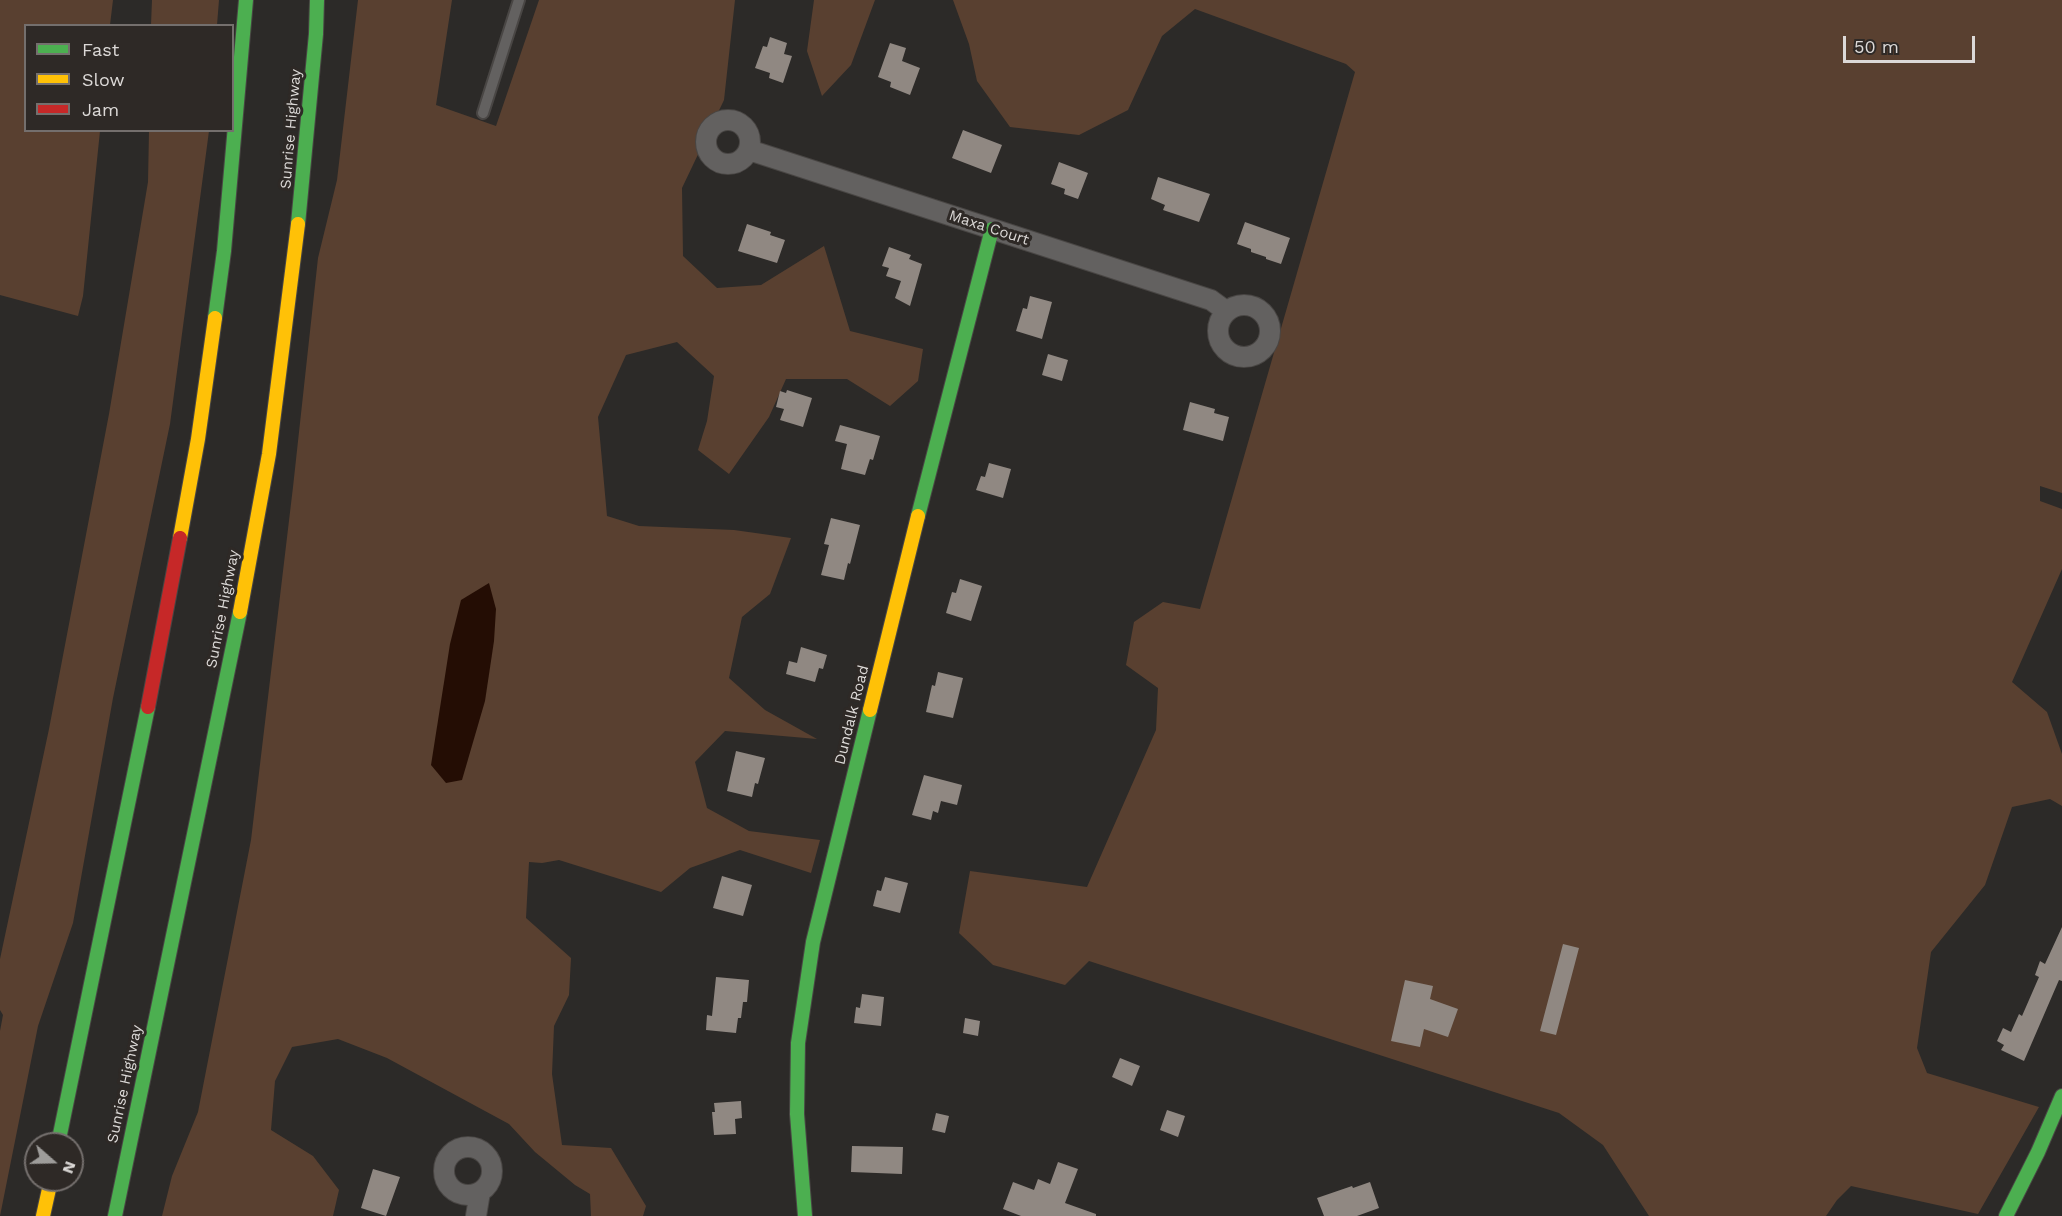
<!DOCTYPE html>
<style>
body{margin:0}
#map{position:relative;width:2062px;height:1216px;overflow:hidden;background:#2c2a28;font-family:"Work Sans",sans-serif}
canvas{display:block}
.legend{position:absolute;left:24px;top:24px;width:210px;height:108px;box-sizing:border-box;background:#2e2926;border:2px solid #746f6d;margin:0;padding:8px 10px;list-style:none;font-size:18px;color:#dcd9d7}
.legend li{display:flex;align-items:center;gap:12px;height:30px}
.legend b{width:30px;border:2px solid #746f6d}
.north{position:absolute;left:24px;top:1132px;width:60px;height:60px;box-sizing:border-box;background:#2e2926;border:2px solid #746f6d;border-radius:50%;rotate:110deg;font-size:16px;font-weight:700;line-height:24px;text-align:center;color:#dcd9d7}
.north::after{content:'';display:block;margin:auto;width:21px;height:27px;background:#9e9c9a;clip-path:polygon(50% 0,100% 100%,50% 72%,0 100%)}
.scale{position:absolute;left:1843px;top:36px;width:132px;height:27px;box-sizing:border-box;border:3px solid #dcd9d7;border-top:0;padding-left:8px;font-size:18px;line-height:21px;white-space:nowrap;color:#dcd9d7;-webkit-text-stroke:4px #2e2926;paint-order:stroke}
</style>
<div id="map">
<canvas width="2062" height="1216"></canvas>
<ul class="legend">
<li><b style="height:8px;background:#4caf50"></b>Fast</li>
<li><b style="height:8px;background:#ffc107"></b>Slow</li>
<li><b style="height:8px;background:#c62828"></b>Jam</li>
</ul>
<div class="north">N</div>
<div class="scale">50 m</div>
</div>
<script>
const g = document.querySelector('canvas').getContext('2d');
g.lineJoin = 'round';
function paint(path, color) {
  g.fillStyle = color;
  g.fill(path, 'evenodd');
}
function stroke(path, color, width, dash) {
  g.strokeStyle = color;
  g.lineWidth = width;
  g.lineCap = dash ? 'butt' : 'round';
  g.setLineDash(dash || []);
  g.stroke(path);
}
function write(font, color, halo, rows, align = 'center') {
  g.font = font + ' "Work Sans",sans-serif';
  g.lineWidth = 6;
  g.setLineDash([]);
  g.textBaseline = 'middle';
  g.strokeStyle = halo;
  g.fillStyle = color;
  for (const [text, x, y, turn = 0] of rows) {
    g.save();
    g.translate(x, y);
    g.rotate((+turn || 0) * Math.PI / 180);
    g.textAlign = isNaN(turn) ? turn : align;
    if (halo) g.strokeText(text, 0, 0);
    g.fillText(text, 0, 0);
    g.restore();
  }
}
paint(new Path2D(`
 M0,0H113L110,25L26,26V130L100,131L83,296L78,316L0,295Z
 M152,0H219L217,25H151Z
 M358,0H452L436,105L496,126L539,0H735L724,100L682,188L683,256L717,288L761,285L824,246L850,331L923,349L918,381L890,406L847,379H786L769,417L729,474L698,450L707,421L714,376L677,342L626,355L598,417L607,516L639,526L734,530L791,538L770,594L742,617L729,678L765,710L817,739L725,731L695,762L707,808L749,831L820,840L811,873L740,850L690,868L661,892L559,860L542,863L529,862L526,918L571,958L569,995L554,1026L552,1074L562,1145L611,1148L646,1206L643,1216H591L590,1194L575,1185L535,1152L509,1124L387,1058L338,1039L292,1047L275,1081L271,1130L313,1156L339,1190L333,1216H162L172,1176L198,1112L251,840L293,487L318,258L337,180Z
 M814,0H875L851,65L822,96L807,51Z
 M953,0H2062V493L2040,486V501L2062,509V569L2012,682L2047,712L2062,754V806L2050,799L2012,807L1985,885L1931,952L1917,1048L1927,1073L2039,1107L1978,1214L1851,1186L1837,1200L1826,1216H1649L1603,1145L1559,1113L1089,961L1065,985L993,965L959,933L970,871L1087,887L1156,730L1158,688L1126,665L1134,622L1163,602L1200,609L1355,72L1346,64L1195,9L1162,36L1128,110L1079,135L1010,127L977,81L969,44Z
 M149,131H209L170,424L113,698L73,923L38,1026L0,1216V1031L3,1015L0,1010V959L49,729L109,414L148,182Z`), '#594030');
paint(new Path2D(`
 M489,583L496,609L494,641L485,701L462,780L446,783L431,765L450,644L461,600Z`), '#240d04');
paint(new Path2D(`
 M770,37L787,43L784,54L792,56L783,83L769,78L770,73L755,68L763,46L767,47Z
 M890,43L906,48L902,61L920,68L910,95L890,87L891,82L878,77Z
 M963,130L1002,145L991,173L952,158Z
 M1059,162L1088,173L1078,199L1064,194L1065,189L1051,184Z
 M1158,177L1210,194L1199,222L1163,210L1165,205L1151,199Z
 M1245,222L1290,238L1281,264L1266,259V257L1251,252V249L1237,244Z
 M747,224L771,232L770,235L785,240L777,263L738,251Z
 M889,247L911,255L909,259L922,264L910,306L895,298L901,281L886,276L889,268L882,266Z
 M1030,296L1052,302L1042,339L1016,331L1023,308L1027,309Z
 M1048,354L1068,360L1062,381L1042,375Z
 M787,390L812,398L803,427L780,420L784,409L776,407L780,391L786,393Z
 M1190,402L1215,409L1214,413L1229,417L1223,441L1183,430Z
 M840,425L880,436L873,460L870,459L865,475L841,469L847,444L835,441Z
 M989,463L1011,469L1003,498L976,490L981,476L985,477Z
 M831,518L860,525L850,564L848,563L844,580L821,575L829,545L824,544Z
 M960,579L982,586L971,621L946,613L952,592L956,593Z
 M801,647L827,655L823,669L819,668L815,682L786,674L789,661L797,663Z
 M938,672L963,678L953,718L926,712L932,685L935,686Z
 M736,751L765,758L758,784L755,783L752,797L727,791Z
 M924,775L962,785L957,805L941,801L938,813L933,811L931,820L912,815Z
 M722,876L752,885L743,916L713,908Z
 M885,877L908,883L900,913L873,906L877,890L881,891Z
 M2062,927V981L2059,980L2024,1061L2001,1050L2004,1045L1997,1041L2003,1028L2011,1032L2019,1014L2022,1016L2039,977L2035,975L2040,961L2045,964Z
 M1563,944L1579,948L1556,1035L1540,1031Z
 M716,977L749,980L747,1002H743L741,1018H738L736,1033L706,1030L707,1015L712,1016Z
 M1405,980L1433,986L1430,999L1458,1009L1448,1037L1424,1029L1420,1047L1391,1041Z
 M862,994L884,997L881,1026L854,1023L856,1007L860,1008Z
 M965,1018L980,1021L978,1036L963,1033Z
 M1120,1058L1140,1066L1132,1086L1112,1077Z
 M741,1101L742,1118L735,1119L736,1134L714,1135L712,1112H715L714,1103Z
 M1167,1110L1185,1116L1178,1137L1160,1130Z
 M936,1113L949,1116L945,1133L932,1130Z
 M852,1146L903,1147L902,1174L851,1172Z
 M1058,1162L1078,1169L1065,1203L1096,1214V1216H1021L1003,1209L1013,1182L1034,1190L1038,1179L1050,1184Z
 M373,1169L400,1177L386,1216L361,1208Z
 M1370,1182L1379,1208L1357,1216H1324L1317,1198L1352,1186L1353,1188Z`), '#908882');
const lane = new Path2D(`
 M483,113L519,0`);
const street = new Path2D(`
 M706 142a22 22 0 1 1 44 0a22 22 0 1 1-44 0Z
 M749,150L1211,300L1226,311
 M1218 331a26 26 0 1 1 52 0a26 26 0 1 1-52 0Z
 M444 1171a24 24 0 1 1 48 0a24 24 0 1 1-48 0Z
 M476,1216L480,1192`);
const fast = new Path2D(`
 M298,224L316,34L317,0
 M215,318L224,251L246,0
 M918,516L992,229
 M58,1144L148,707
 M115,1216L240,612
 M805,1216L797,1114L798,1043L813,942L870,710
 M2006,1216L2038,1152L2062,1096`);
const slow = new Path2D(`
 M180,538L198,439L215,318
 M240,612L269,454L298,224
 M870,710L918,516
 M43,1216L51,1180`);
const jam = new Path2D(`
 M148,707L180,538`);
stroke(lane, '#494644', 14);
stroke(street, '#494644', 22);
stroke(fast, '#494644', 16);
stroke(slow, '#494644', 16);
stroke(jam, '#494644', 16);
stroke(lane, '#636160', 10);
stroke(street, '#636160', 20);
stroke(fast, '#4caf50', 14);
stroke(slow, '#ffc107', 14);
stroke(jam, '#c62828', 14);
write('15px', '#dcd9d7', '#2e2926', [
 ["Sunrise Highway",291,129,-85],
 ["Maxa Court",989,228,18],
 ["Sunrise Highway",223,609,-79],
 ["Dundalk Road",852,715,-76],
 ["Sunrise Highway",125,1084,-78]
]);
</script>
